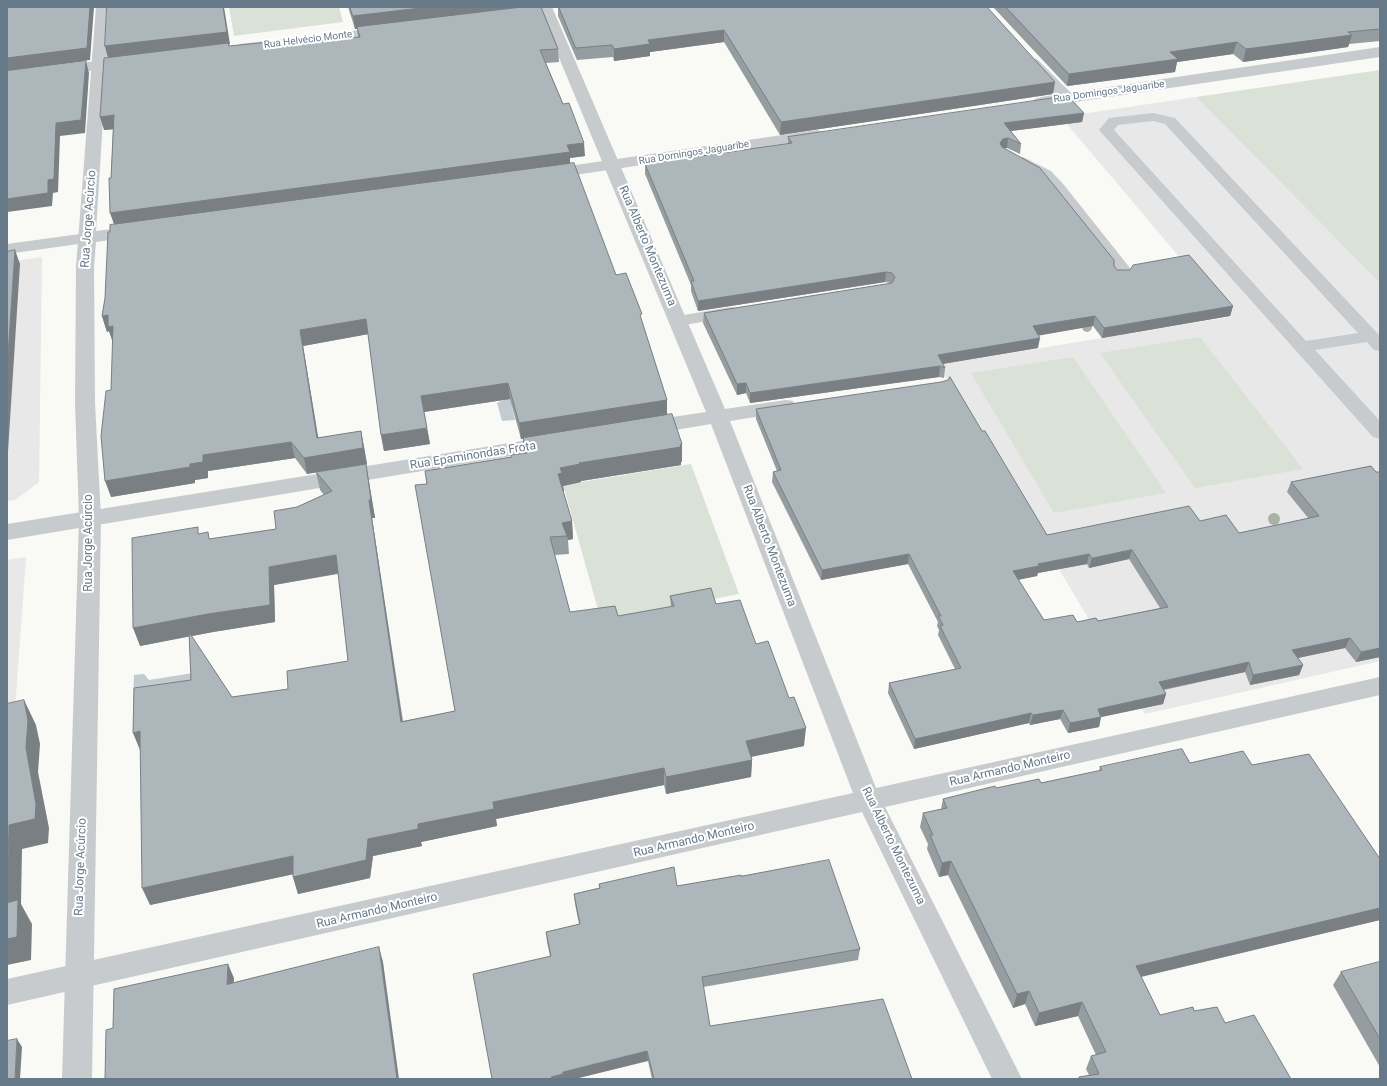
<!DOCTYPE html>
<meta charset="utf-8">
<style>
body{margin:0}
#map{position:relative;width:1387px;height:1086px;overflow:hidden;background:#f9f9f6;font-family:Roboto,sans-serif}
canvas{display:block}
.frame{position:absolute;inset:0;border:8px solid #667989;pointer-events:none}
</style>
<div id="map">
<canvas width="1387" height="1086"></canvas>
<div class="frame"></div>
</div>
<script>
const g = document.querySelector('canvas').getContext('2d');
g.lineJoin = 'round';
function paint(path, color) {
  g.fillStyle = color;
  g.fill(path, 'evenodd');
}
function stroke(path, color, width, dash) {
  g.strokeStyle = color;
  g.lineWidth = width;
  g.lineCap = dash ? 'butt' : 'round';
  g.setLineDash(dash || []);
  g.stroke(path);
}
function write(font, color, halo, rows, align = 'center') {
  g.font = font + ' Roboto,sans-serif';
  g.lineWidth = 4;
  g.setLineDash([]);
  g.textBaseline = 'middle';
  g.strokeStyle = halo;
  g.fillStyle = color;
  for (const [text, x, y, turn = 0] of rows) {
    g.save();
    g.translate(x, y);
    g.rotate((+turn || 0) * Math.PI / 180);
    g.textAlign = isNaN(turn) ? turn : align;
    if (halo) g.strokeText(text, 0, 0);
    g.fillText(text, 0, 0);
    g.restore();
  }
}
paint(new Path2D(`
 M1196,97L1380,283V661L1145,714L938,365L1230,317L1061,117Z
 M42,257L39,482L15,500L7,501V262Z
 M26,557L14,723L7,725V560Z`), '#e7e8e7');
paint(new Path2D(`
 M229,7H339L343,22L234,36Z
 M1380,70V283L1196,97Z
 M1200,337L1303,469L1195,488L1100,353Z
 M1073,357L1166,493L1054,513L971,373Z
 M691,464L739,594L601,620L563,485Z`), '#dae1d7');
paint(new Path2D(`
 M515,395L512,407L515,420L502,421L497,403Z
 M193,673V693L133,703L134,675L144,674L149,680Z`), '#c1cbd0');
paint(new Path2D(`
 M1153,113L1175,118L1380,336V351L1374,350L1367,342L1315,350L1380,421V439L1373,437L1099,130L1109,118ZM1153,121L1165,124L1358,333L1306,341L1114,130L1118,125Z
 M1023,157L1051,171L1064,185L1130,268L1129,275L1127,279L1121,280L1115,279L1113,275L1114,268L1054,191L1041,177L1018,165L1015,162L1018,159Z
 M731,307L737,308L740,312L737,316L678,326L672,325L669,321L672,317L678,316Z`), '#c7cbce');
paint(new Path2D(`
 M538,7H552L725,409L786,400L793,401L796,406L793,411L786,412L730,421L876,788L1380,677V695L885,807L1022,1079H992L862,812L7,1005V979L853,793L711,424L646,435L639,433L636,428L639,423L646,421L706,412Z
 M387,27L392,28L394,31L392,34L240,54L235,52L232,49L235,46L240,44Z
 M121,58L126,60L129,63L126,66L7,82V72Z
 M1033,58L1038,60L1073,95L1075,98L1073,101L1067,103L1061,101L1028,66L1025,63L1028,60Z
 M87,233L93,234L96,238L93,242L7,254V244Z
 M553,436L560,438L563,443L560,448L7,540V524Z`), '#c7cbce');
paint(new Path2D(`
 M96,7H110L96,231L138,226L144,227L147,231L144,235L138,236L96,242L94,267L95,403L101,518L92,1079H62L79,518L75,403L76,267Z
 M1380,47V57L1041,107L1035,105L1033,102L1035,99L1041,97Z
 M817,130L823,132L825,135L823,138L548,179L542,178L540,174L542,170L548,169Z`), '#c7cbce');
g.fillStyle = '#a8b3a4';
for (const [x, y, r] of [
 [1087,327,5],
 [1274,519,6]
]) {
  g.beginPath();
  g.arc(x, y, r, 0, 2 * Math.PI);
  g.fill();
}
paint(new Path2D(`
 M348,7H541L558,49L559,62L546,63L585,156L570,158V163L616,275L642,322L667,400V415L682,444V462H681V465L581,481V482L563,486L564,491H563L572,521L573,539L568,540L569,554L554,555L570,612L618,616L671,607L670,596L716,604L756,644L804,746L751,757L752,760L751,777L666,794L664,785L496,819L497,826L421,842L422,846L373,856L370,878L298,894L293,877V874L150,905L191,680L189,636L140,646L200,534L210,539L276,529L297,507L324,495L320,490L316,472L307,474L295,458L208,471V478L195,480V483L111,497V390L113,342L109,331L107,332L102,316L105,298L110,232L114,225L111,178L113,129L104,130L108,57L105,46L230,44H229V46H270L358,38L357,28L355,29ZM368,334L381,435L384,451L430,444L424,412L510,399L521,439H523L524,453L511,457L425,471L455,711L403,721L372,518H375L366,464H367L364,447L361,431L318,438L303,346ZM338,574L348,661L288,689L232,697L191,636L213,632L275,622L274,585Z
 M558,7H987L1053,94L780,135L724,42L650,52V56L614,61L613,57L577,60L558,16Z
 M993,7H1380V41L1349,44L1348,47L1243,62L1233,54L1177,62L1175,72L1067,86Z
 M1084,113L1082,122L1011,131L1021,144L1020,154L1007,148H1004L1114,266L1117,270L1233,306L1230,316L1102,338L1093,326L1038,335V348L943,364L945,368L944,378L939,377L750,403L746,393L737,395L703,323L704,313L892,284L891,283L885,282L698,311L691,291V285L645,174V164L788,144V137Z
 M756,409L982,431L1047,535L1200,521L1239,533L1309,519L1287,492L1291,482L1371,466L1380,657L1356,662L1345,648L1298,658L1303,665L1299,675L1250,685L1245,672L1164,690L1166,694L1163,704L1101,717L1099,727L1068,733L1060,719L1030,725L1029,723L914,749L888,693L889,683L955,669L938,635L939,630L937,626L938,622L908,564L821,580L772,482L773,472L777,471L756,419ZM1129,559L1160,608L1098,621L1077,622L1044,620L1018,580L1037,576L1038,573L1087,564L1089,568Z
 M1190,763L1252,765L1380,859V920L1141,977L1160,1015L1194,1011L1225,1023L1291,1079H1078L1079,1077L1089,1075L1086,1069L1091,1056L1096,1055L1078,1016L1035,1026L1025,1004L1013,1008L948,875L939,877L927,849L928,844L920,827L923,813L941,809L943,799L996,788L1041,783L1099,771L1100,767Z
 M741,876L860,949L858,960L703,987L710,1026L912,1079H652L648,1061L550,956L547,942L546,932L579,924L575,904L574,894L599,888V884L677,886Z
 M1380,963V1067L1333,985L1341,972Z`), '#959da1');
paint(new Path2D(`
 M90,7H94L90,60L7,71V58Z
 M223,7H224L230,44H229L231,56L108,58L105,46Z
 M429,7H526L355,29L353,16Z
 M724,30V42L650,52V56L614,61V49L648,40Z
 M1352,35L1348,47L1243,62L1246,49Z
 M1237,42L1233,54L1177,62L1175,72L1067,86L1069,74L1170,52Z
 M86,61L89,73L85,133L60,136L58,192L53,193L52,206L7,212V199L48,180L56,123Z
 M1055,82L1053,94L780,135L781,122Z
 M1084,113L1082,122L1003,132L1004,123Z
 M114,115L117,129L104,130L100,117Z
 M1008,138L1007,148L1002,149L1000,143L1003,139Z
 M584,143L585,156L570,158V165L115,227L110,213Z
 M15,250L20,264L7,467V370Z
 M886,272L885,282L698,311V301Z
 M1233,306L1230,316L1102,338L1104,328Z
 M108,315L113,326V343L109,331L107,332L102,316Z
 M1095,316L1093,326L1031,337L1033,326Z
 M366,319L369,334L303,346L321,454L317,438L300,330Z
 M1040,338L1038,348L936,365L938,355Z
 M940,366L939,377L750,403V393Z
 M508,383L510,399L424,412L421,396Z
 M746,383V393L737,395V384Z
 M667,400V416L521,439L519,423Z
 M427,428L430,444L384,451L381,435Z
 M361,431L364,447L367,464H366L375,518H372L405,739L401,722L369,500L366,464L307,474L304,458Z
 M291,442L295,458L208,471V478L195,480V483L111,497L105,481L190,464L203,455Z
 M682,444V462H681V465L581,481V482L563,486L564,491L559,492L558,474L560,468L579,463Z
 M572,521L573,539L568,540L567,536L562,523Z
 M1132,550L1129,559L1089,568L1092,558Z
 M909,554L908,564L821,580L822,570Z
 M1089,554L1087,564L1038,573L1037,576L1011,581L1013,571L1038,564Z
 M336,555L340,573L274,585L275,622L213,632L140,646L133,628L269,567Z
 M1350,638L1345,648L1288,660L1292,650Z
 M1380,648V657L1356,662L1361,652Z
 M1249,662L1245,672L1155,691L1159,682Z
 M1303,665L1299,675L1250,685L1253,675Z
 M1166,694L1163,704L1101,717L1099,727L1068,733L1070,723L1098,709Z
 M24,700L36,725L40,744L38,772L49,828L48,843L22,849L21,904L32,924L31,960L7,965V893L9,825Z
 M1063,710L1060,719L1030,725L1033,715Z
 M1031,713L1029,723L914,749L915,739Z
 M806,728L804,746L745,758L746,741Z
 M140,731V750L133,733Z
 M752,760L751,777L666,794V777Z
 M664,768V785L496,819L497,826L421,842L422,846L373,856L370,878L298,894L293,877L368,839L493,802Z
 M293,856L299,873L150,905L142,888Z
 M951,861L948,875L939,877L942,863Z
 M1380,908V920L1131,979L1136,966Z
 M379,947L383,962L399,1079H397Z
 M228,964L234,978L233,998L227,984Z
 M1029,991L1025,1004L1013,1008L1017,994Z
 M1082,1002L1078,1016L1035,1026L1039,1013Z
 M17,1039L22,1047L20,1079H15Z
 M647,1051L648,1061L575,1079H552L551,1077L563,1072Z`), '#797f83');
const building = new Path2D(`
 M7,7H90L87,48L7,58Z
 M107,7H223L227,32L105,46Z
 M350,7H429L353,16Z
 M522,7H541L558,49L540,50L563,104L569,103L584,143L567,145L570,152L110,213L109,178H111L114,115L100,117L104,58L228,43L229,46L269,42L270,46L360,37L357,27Z
 M559,7H987L1055,82L781,122L724,30L648,40L650,44L614,49L612,45L576,48Z
 M1006,7H1380V29L1348,32L1352,35L1246,49L1237,42L1170,52L1178,59L1069,74Z
 M86,61L81,120L56,123L54,179L48,180V193L7,199V71Z
 M1068,96L1084,113L1004,123L1021,144L1008,138L1003,139L1000,143L1002,147L1040,168L1114,260V266L1117,270H1130L1133,265L1189,255L1233,306L1104,328L1095,316L1033,326L1040,338L938,355L945,368L940,366L750,393L746,383L737,384L704,313L892,283L895,277L892,273L886,272L698,301L691,281H694L645,164L792,143L788,137Z
 M574,163L616,275L626,273L642,314L640,315L667,400L519,423L508,383L421,396L427,428L381,435L366,319L300,330L317,438L361,431L363,448L304,458L291,442L203,455V462L190,464V467L105,481L101,436L106,391L111,390L113,326L108,327V315L102,316L105,298L108,232H110V225Z
 M15,250L7,370V252Z
 M950,377L982,431H985L1047,535L1189,506L1200,521L1226,515L1239,533L1319,516L1291,482L1371,466L1376,472H1380V648L1361,652L1350,638L1292,650L1303,665L1253,675L1249,662L1159,682L1166,694L1098,709L1101,717L1070,723L1063,710L1033,715L1031,713L915,739L889,683L961,668L940,626L943,625L938,616H941L909,554L822,570L773,472L781,470L756,409L941,382L948,380ZM1132,550L1168,607L1098,621L1096,618L1077,622L1073,615L1044,620L1013,571L1039,566L1038,564L1089,554L1092,558Z
 M672,414L682,444L680,445L681,447L579,463L580,464L560,468L562,473L558,474L572,521L562,523L567,536L550,537L570,612L615,606L618,616L674,606L670,596L711,588L716,604L740,600L756,644L768,641L789,698L794,697L806,728L746,741L752,760L666,777L664,768L493,802L494,809L418,824V829L368,839L366,860L293,877V856L142,888L140,731L133,733L134,688L191,680L189,632L232,697L288,689L287,671L348,661L336,555L269,567L270,605L208,614L133,628L132,538L198,527V534L208,532L209,539L276,529L274,511L297,507L332,491L316,472L366,464L371,500H369L401,722L455,711L415,485L427,484L425,471L512,457L511,455L527,453L523,438Z
 M24,700L28,720L26,748L36,804L35,819L9,825L7,893V704Z
 M1182,749L1190,763L1243,751L1252,765L1309,754L1380,859V908L1136,966L1160,1015L1193,1007L1194,1011L1217,1007L1225,1023L1254,1015L1291,1079H1080L1079,1077L1099,1074L1091,1056L1106,1052L1082,1002L1039,1013L1029,991L1017,994L951,861L942,863L930,835H933L923,813L947,808L943,799L995,786L996,788L1039,779L1041,783L1102,770L1100,767Z
 M829,860L860,949L702,977L710,1026L883,999L912,1079H654L647,1051L563,1072V1074L551,1077L552,1079H492L473,974L551,956L546,932L580,924L574,894L600,888L599,884L674,867L677,886L741,875V876Z
 M18,900L17,937L7,939V903Z
 M379,947L397,1079H105L106,1030L113,1028L114,989L228,964L227,984Z
 M1379,962L1380,963V1039L1341,972Z
 M17,1039L15,1079H7V1041Z`);
paint(building, '#adb6bb');
stroke(building, '#797f83', 1);
write('10px', '#667989', '#fff', [
 ["Rua Helvécio Monte",308,40,-7],
 ["Rua Domingos Jaguaribe",1109,92,-8],
 ["Rua Domingos Jaguaribe",694,153,-9]
]);
write('12px', '#667989', '#fff', [
 ["Rua Jorge Acúrcio",89,219,-86],
 ["Rua Alberto Montezuma",647,246,67],
 ["Rua Epaminondas Frota",473,456,-9],
 ["Rua Jorge Acúrcio",89,543,-90],
 ["Rua Alberto Montezuma",769,546,69],
 ["Rua Armando Monteiro",1010,769,-13],
 ["Rua Armando Monteiro",694,840,-13],
 ["Rua Alberto Montezuma",893,846,64],
 ["Rua Jorge Acúrcio",81,867,-88],
 ["Rua Armando Monteiro",377,911,-13]
]);
</script>
